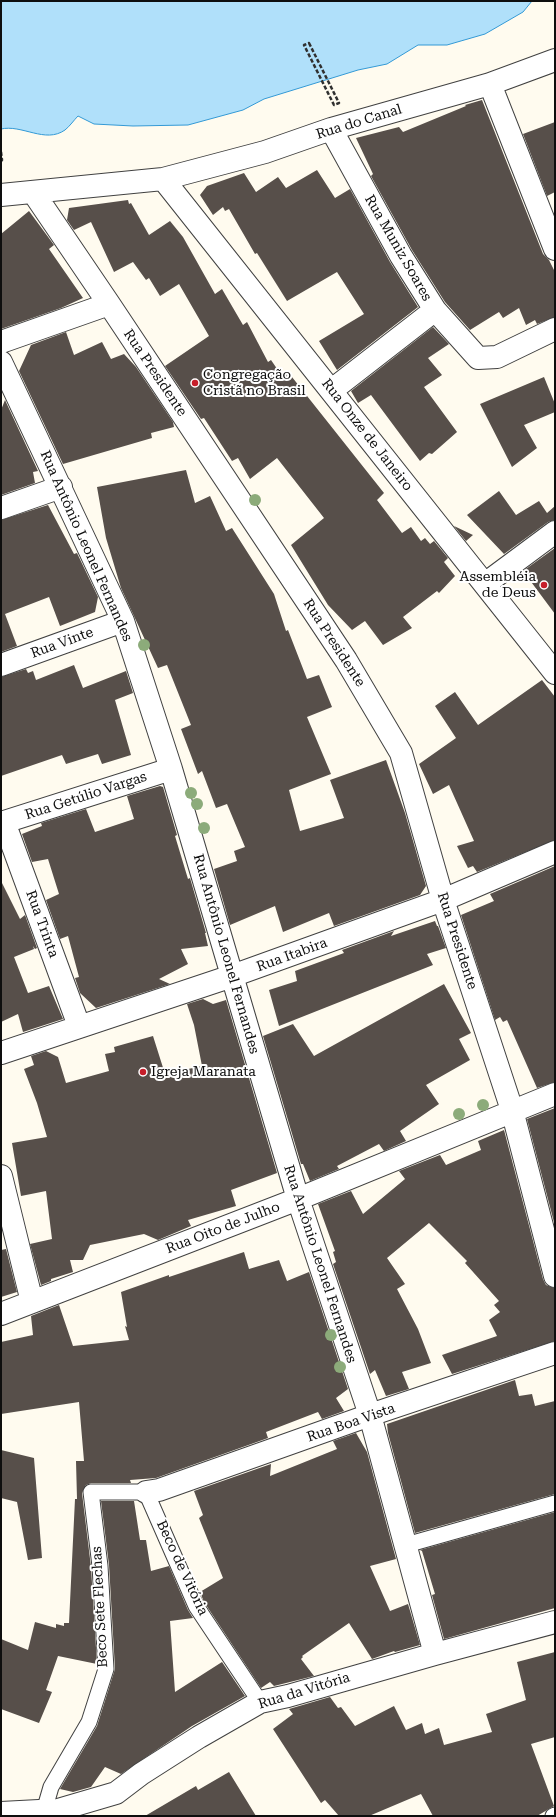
<!DOCTYPE html>
<meta charset="utf-8">
<style>
body{margin:0}
#map{position:relative;width:556px;height:1817px;overflow:hidden;background:#fffbef;font-family:"Roboto Serif",serif}
canvas{display:block}
.frame{position:absolute;inset:0;border:2px solid #0e0e0e;pointer-events:none}
</style>
<div id="map">
<canvas width="556" height="1817"></canvas>
<div class="frame"></div>
</div>
<script>
const g = document.querySelector('canvas').getContext('2d');
g.lineJoin = 'round';
function paint(path, color) {
  g.fillStyle = color;
  g.fill(path, 'evenodd');
}
function stroke(path, color, width, dash) {
  g.strokeStyle = color;
  g.lineWidth = width;
  g.lineCap = dash ? 'butt' : 'round';
  g.setLineDash(dash || []);
  g.stroke(path);
}
function write(font, color, halo, rows, align = 'center') {
  g.font = font + ' "Roboto Serif",serif';
  g.lineWidth = 4;
  g.setLineDash([]);
  g.textBaseline = 'middle';
  g.strokeStyle = halo;
  g.fillStyle = color;
  for (const [text, x, y, turn = 0] of rows) {
    g.save();
    g.translate(x, y);
    g.rotate((+turn || 0) * Math.PI / 180);
    g.textAlign = isNaN(turn) ? turn : align;
    if (halo) g.strokeText(text, 0, 0);
    g.fillText(text, 0, 0);
    g.restore();
  }
}
const water = new Path2D(`
 M1,1H532L523,12L485,34L447,45H418L387,64L358,70L264,99L243,110L188,125L133,126L94,124L78,116C74,120 70,126 65,130C45,144 22,124 1,129Z`);
paint(water, '#b0e0fa');
stroke(water, '#3399d5', 1);
paint(new Path2D(`
 M482,100L543,254L549,260L555,272V317L537,324L535,320L526,325L519,308L503,318L499,312L470,330L445,302L412,250L371,176L373,174L356,138L399,127L403,132L466,106L465,105Z
 M555,122V192L547,196L523,134Z
 M317,170L335,198L350,189L390,262L418,307L337,370L319,341L364,314L337,272L287,301L257,253L255,254L229,209L225,211L223,207L213,215L200,195L207,186L244,173L256,192L278,177L286,188Z
 M128,200L129,204L131,203L149,235L170,221L183,237L215,294L222,289L243,325L247,322L268,362L271,360L282,376L288,372L384,493L377,500L402,533L411,527L421,541L425,538L430,544L434,541L448,558L444,562L455,576L439,593L437,591L403,617L412,628L383,645L365,621L352,630L328,605L291,545L324,518L277,458L250,479L238,458L232,461L204,418L201,419L165,366L209,336L179,284L160,296L149,278L146,280L133,262L114,272L91,222L74,230L67,220L69,208Z
 M29,211L54,245L49,249L83,298L61,308L1,329V234Z
 M433,327L449,344L428,358L442,375L424,387L457,432L432,454L429,453L420,461L371,395L358,403L351,391Z
 M66,332L74,355L102,342L111,359L124,354L136,367L173,422L174,427L151,433L152,438L63,464L19,371L31,345Z
 M544,377L555,404V412L524,425L537,448L512,467L480,404Z
 M5,400L38,471L33,472L35,483L1,495V410Z
 M186,470L195,503L210,496L226,531L232,528L274,594L286,631L288,630L307,679L319,675L332,707L307,717L331,774L289,790L300,831L344,818L330,780L386,760L405,813L426,886L420,895L334,926L329,913L283,932L275,906L230,925L214,869L237,861L234,851L245,847L227,804L216,808L202,771L198,774L181,729L191,725L167,665L158,668L121,588L106,538L97,487Z
 M499,491L516,515L539,501L547,513L555,506V520L548,522L504,554L467,515Z
 M48,505L74,554L77,553L98,597L95,612L60,626L49,597L5,614L17,646L1,652V520Z
 M454,526L473,535L466,541Z
 M555,548V614L523,571Z
 M74,665L83,688L126,671L133,693L115,700L131,755L102,764L98,754L66,764L62,755L1,776V677L26,669L28,673L33,671L36,680Z
 M542,680L555,697V840L477,872L473,866L468,868L457,846L474,841L449,785L433,794L419,764L456,738L435,706L455,692L478,725Z
 M160,786L163,787L177,835L175,836L188,879L190,878L206,933H205L208,946L181,949L188,964L159,979L170,984L96,1008L80,993L75,978L79,977L68,936L60,939L46,900L59,894L48,859L32,862L22,834L42,826L41,823L86,809L95,832L134,819L127,796Z
 M555,866V1082L537,1088L507,1020L503,1022L500,1017L495,1020L461,915L494,901L490,894Z
 M1,881L20,919L25,915L37,948L35,949L33,946L34,949L14,957L28,993L49,986L63,1019L23,1032L18,1014L1,1022Z
 M435,921L437,926H438L446,948L427,954L433,965L279,1026L269,990L297,981L295,971L344,953L342,950L394,931L391,936Z
 M444,984L471,1033L459,1039L470,1060L426,1085L439,1104L400,1131L406,1141L384,1151L379,1144L337,1166L339,1169L310,1181L303,1164H301L263,1036L293,1024L314,1056Z
 M203,999L213,1004L226,1000L277,1173L231,1190L236,1206L188,1220L191,1226L158,1240L144,1234L90,1245L83,1260H70L73,1272L51,1279V1281L41,1285L30,1244L52,1239L46,1191L21,1196L12,1143L47,1137L37,1103L24,1069L34,1065L31,1056L46,1051L58,1057L66,1083L109,1071L105,1054L115,1052L114,1047L153,1036L165,1074L202,1066L194,1025L187,1004Z
 M555,1108V1226L527,1119Z
 M504,1130L543,1279L546,1285L555,1288V1341L452,1374L442,1355L497,1336L489,1320L500,1312L494,1305L499,1301L465,1263L467,1261L429,1223L387,1258L405,1284L397,1289L418,1329L431,1363L402,1372L409,1389L386,1396L375,1370L370,1374L333,1264L336,1262L333,1252L335,1251L318,1204L351,1191L363,1214L405,1179L399,1171L440,1155L446,1165L481,1150L478,1141Z
 M6,1249L17,1292L1,1297V1250Z
 M244,1252L249,1269L279,1260L287,1281L309,1272L348,1389L336,1398L344,1411L322,1419L318,1412L266,1432L268,1438L156,1478L130,1480L131,1483H91L86,1485L82,1493L91,1567L97,1664L58,1656L46,1690L52,1692L39,1723L1,1709V1639L28,1650L35,1622L56,1628V1624L64,1626V1623H69L75,1499H77L76,1461H84L79,1402L1,1414V1342L33,1335L31,1316L59,1305L73,1346L129,1340L125,1326L127,1327L121,1292L169,1275V1277Z
 M515,1380L519,1396L532,1394L535,1406L555,1401V1494L415,1533L388,1433L387,1424Z
 M356,1433L367,1452L396,1559L370,1566L390,1611L408,1604L420,1645L395,1652L394,1651L372,1659L349,1623L302,1656L303,1657L301,1659L314,1676L274,1686L270,1682L261,1688L204,1602L200,1592L223,1578L199,1518L203,1515L194,1491L271,1464L270,1476L337,1449L333,1441Z
 M1,1450L34,1458L42,1558L28,1560L17,1502L1,1498Z
 M101,1501H134L140,1540H146L151,1571L169,1566L188,1610L193,1618L170,1621L175,1692L222,1662L245,1696L192,1726L121,1774L105,1767L91,1787L73,1792L60,1789L97,1726L115,1669L109,1565Z
 M555,1512V1608L444,1639L432,1595L435,1594L422,1551L420,1550Z
 M555,1652V1737L531,1744L554,1806L537,1816H433L421,1794L369,1816H339L325,1800L321,1803L273,1729L293,1714L289,1709L330,1697L338,1708L341,1707L355,1726L394,1706L406,1730L422,1723L425,1734L439,1728L444,1745L492,1732L486,1714L526,1700L517,1662Z
 M229,1772L256,1816H145L196,1786L198,1790Z`), '#574f4a');
const lane = new Path2D(`
 M406,1545L555,1503
 M44,1811L51,1787L89,1722L106,1669L100,1566L91,1492H146L196,1606L260,1702
 M553,1816L555,1815`);
const street = new Path2D(`
 M490,84L555,249
 M331,129L401,256L435,310L478,358L497,357L555,329
 M163,179L555,673
 M33,192L109,304L346,660L401,753L443,900L512,1110L555,1276
 M1,195L163,179L265,152L331,129L490,84L555,60
 M1,342L109,304
 M1,362L123,621L171,769L298,1199L370,1415L435,1654
 M332,390L435,310
 M1,508L61,487
 M485,584L555,532
 M1,665L123,621
 M4,822L79,1026
 M1,823L171,769
 M1,1053L232,976L443,900L555,852
 M1,1176L32,1302
 M1,1314L298,1199L555,1094
 M146,1492L159,1490L370,1415L555,1353
 M1,1813L58,1810L116,1793L141,1774L199,1737L260,1702L288,1696L435,1654L555,1622`);
stroke(lane, '#414141', 17);
stroke(street, '#414141', 24);
stroke(new Path2D(`
 M309,43L339,103L334,105L304,45Z
 M1,152L2,160L1,161`), '#303030', 2.5, [4, 2]);
stroke(lane, '#fff', 15);
stroke(street, '#fff', 22);
g.fillStyle = '#8cab7a';
for (const [x, y] of [
 [255,500],
 [144,645],
 [191,793],
 [197,804],
 [204,828],
 [483,1105],
 [459,1114],
 [331,1335],
 [340,1367]
]) {
  g.beginPath();
  g.arc(x, y, 6, 0, 2 * Math.PI);
  g.fill();
}
for (const [x, y, r, color] of [
 [195,383,4,"#c61e2a"],
 [544,585,4,"#c61e2a"],
 [143,1072,4,"#c61e2a"]
]) {
  const dot = new Path2D();
  dot.arc(x, y, r, 0, 2 * Math.PI);
  g.fillStyle = color;
  g.fill(dot);
  stroke(dot, '#fff', 1.5);
}
write('14px', '#0e0e0e', '#fff', [
 ["Rua do Canal",359,122,-17],
 ["Rua Muniz Soares",398,248,60],
 ["Rua Presidente",155,373,56],
 ["Rua Onze de Janeiro",367,435,52],
 ["Rua Antônio Leonel Fernandes",86,546,66],
 ["Rua Vinte",62,643,-20],
 ["Rua Presidente",334,643,57],
 ["Rua Getúlio Vargas",86,796,-18],
 ["Rua Trinta",42,924,70],
 ["Rua Presidente",457,941,72],
 ["Rua Antônio Leonel Fernandes",226,954,74],
 ["Rua Itabira",292,955,-20],
 ["Rua Oito de Julho",223,1228,-21],
 ["Rua Antônio Leonel Fernandes",320,1264,72],
 ["Rua Boa Vista",351,1423,-19],
 ["Beco de Vitória",182,1568,65],
 ["Beco Sete Flechas",100,1607,-93],
 ["Rua da Vitória",304,1691,-17]
]);
write('14px', '#0e0e0e', '#fff', [
 ["Congregação",203,375],
 ["Cristã no Brasil",203,391],
 ["Assembléia",536,577,"right"],
 ["de Deus",536,593,"right"],
 ["Igreja Maranata",151,1072]
], 'left');
</script>
